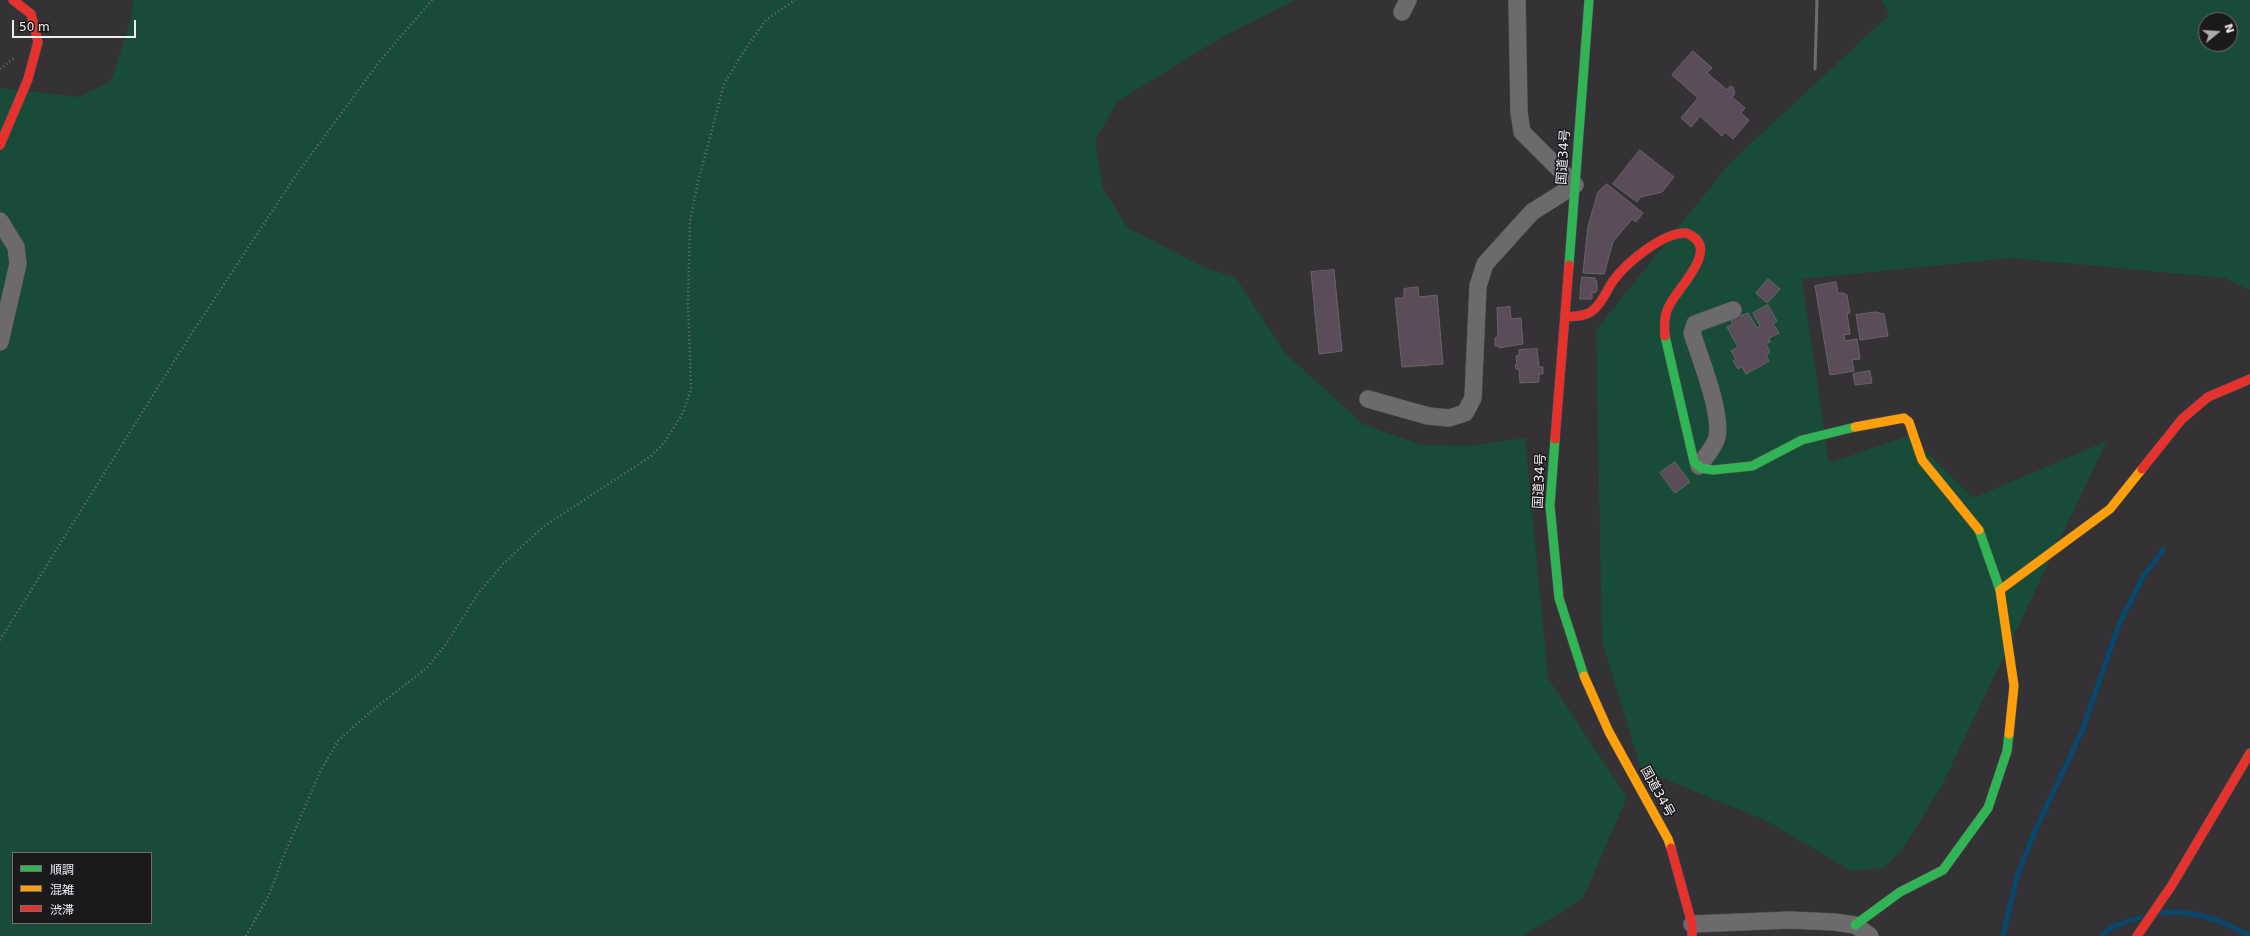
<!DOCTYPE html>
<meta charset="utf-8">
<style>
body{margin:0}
#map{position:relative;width:2250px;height:936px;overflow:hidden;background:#343235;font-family:"DejaVu Sans","Noto Sans JP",sans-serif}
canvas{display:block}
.legend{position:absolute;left:12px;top:852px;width:140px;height:72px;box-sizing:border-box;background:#1b191c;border:1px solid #706d71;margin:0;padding:5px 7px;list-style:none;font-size:12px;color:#efecf0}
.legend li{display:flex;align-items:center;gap:8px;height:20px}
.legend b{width:20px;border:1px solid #706d71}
.north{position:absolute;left:2198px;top:12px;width:40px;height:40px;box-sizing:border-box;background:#1b191c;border:1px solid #706d71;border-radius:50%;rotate:72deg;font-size:11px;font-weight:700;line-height:16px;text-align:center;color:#efecf0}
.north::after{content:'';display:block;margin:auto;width:14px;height:18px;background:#aeabaf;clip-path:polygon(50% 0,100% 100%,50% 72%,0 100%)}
.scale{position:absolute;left:12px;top:20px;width:124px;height:18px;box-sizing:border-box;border:2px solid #efecf0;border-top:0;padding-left:5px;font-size:12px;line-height:14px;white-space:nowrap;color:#efecf0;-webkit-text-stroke:3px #1b191c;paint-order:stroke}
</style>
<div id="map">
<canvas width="2250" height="936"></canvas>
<ul class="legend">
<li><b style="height:5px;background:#30b455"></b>順調</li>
<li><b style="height:5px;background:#ff9f0a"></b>混雑</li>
<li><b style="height:5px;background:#e5322d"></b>渋滞</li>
</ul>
<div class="north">N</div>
<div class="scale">50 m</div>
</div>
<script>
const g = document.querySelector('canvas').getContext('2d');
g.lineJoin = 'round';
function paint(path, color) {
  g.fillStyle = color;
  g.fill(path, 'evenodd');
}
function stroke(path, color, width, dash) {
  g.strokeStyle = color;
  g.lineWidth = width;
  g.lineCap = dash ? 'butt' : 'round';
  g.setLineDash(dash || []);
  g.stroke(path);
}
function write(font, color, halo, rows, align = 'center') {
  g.font = font + ' "DejaVu Sans","Noto Sans JP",sans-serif';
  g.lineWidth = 3;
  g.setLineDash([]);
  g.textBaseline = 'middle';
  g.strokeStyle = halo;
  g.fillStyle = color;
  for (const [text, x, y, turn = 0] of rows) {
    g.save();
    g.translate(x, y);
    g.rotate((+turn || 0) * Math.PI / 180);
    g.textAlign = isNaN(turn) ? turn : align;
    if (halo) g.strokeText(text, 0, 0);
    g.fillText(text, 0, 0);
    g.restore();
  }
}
paint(new Path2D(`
 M133,0H1295L1222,37L1118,101L1095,140L1103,188L1127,227L1201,266L1236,278L1287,355L1363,424L1421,445L1467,446L1525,438L1548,678L1627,797L1583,898L1523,936H0V88L79,97L111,81L130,23ZM13,853H151V923H13Z
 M1882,0H2250V290L2225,278L2012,258L1802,279L1829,463L1910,435L1973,498L2107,441L1942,785L1904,847L1884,868L1851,871L1767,821L1641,769L1602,641L1596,330L1729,164L1889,15ZM2206,20H2230V44H2206Z`), '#184c38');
stroke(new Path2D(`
 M2162,913C2192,909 2224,921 2250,936
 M2003,936L2017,876L2034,833L2082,731L2119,624L2144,575L2164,549
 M2101,936L2112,927L2140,917`), '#08486d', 5);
const building = new Path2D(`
 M1693,51L1712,68L1707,73L1727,90L1730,86L1733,87L1735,94L1732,97L1745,108L1741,113L1749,120L1733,139L1725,132L1722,136L1700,116L1691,127L1681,118L1698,98L1672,75Z
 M1640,150L1674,177L1662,192L1641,197L1637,202L1613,184Z
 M1607,184L1643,213L1636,222L1632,219L1613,242L1604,274L1583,273L1588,226L1598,192Z
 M1334,270L1342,351L1319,354L1311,272Z
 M1582,277L1595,278V281H1597V290L1595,293L1592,292V299H1580Z
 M1768,279L1780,289L1767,303L1756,293Z
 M1836,282L1838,293H1843L1847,295L1850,313L1847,314L1850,334L1844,335L1845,341L1857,339L1860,359L1852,360L1854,371L1830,375L1815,286Z
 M1418,287L1419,297L1437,295L1443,364L1402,367L1395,298H1404V289Z
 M1768,305L1777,321L1773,324L1779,333L1769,338L1770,342L1766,344L1770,352L1766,355L1769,361L1746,374L1742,367L1738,369L1733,361L1736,359L1731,351L1738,347L1727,327L1733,324L1730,319L1748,313L1757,328L1760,326L1753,313Z
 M1510,307L1511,319L1521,318L1523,344L1499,348V346H1495V338L1498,337L1497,308Z
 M1876,312L1884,314L1888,336L1860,340L1856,315Z
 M1537,349L1539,367H1543V374H1539V382L1520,383L1519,369H1516L1515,365H1517L1516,356L1519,355V350Z
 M1870,371L1872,383L1855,385L1853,374Z
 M1675,462L1690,482L1675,493L1660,473Z`);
paint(building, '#5a4c58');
stroke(building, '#686568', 1);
const street = new Path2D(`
 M1402,12L1408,0
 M0,221L16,247L18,264L0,342
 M1368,399L1428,416L1449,418L1465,413L1473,398L1478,286L1485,264L1532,212L1575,185L1522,132L1519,112L1517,0
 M1699,466C1704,458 1715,447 1717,437C1722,412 1700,358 1692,333L1695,324L1733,310
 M1692,924L1790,920L1834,922L1855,925L1870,936`);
const fast = new Path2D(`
 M1569,265L1589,0
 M1665,336L1694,462L1701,468L1713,470L1752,466L1802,440L1855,427
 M1555,439L1550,506L1559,598L1584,676
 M1979,530L2000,590
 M1855,925L1900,892L1943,870L1988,808L2007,751L2009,734`);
const slow = new Path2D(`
 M1855,427L1904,418L1909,422L1922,460L1979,530
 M1584,676L1609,732L1668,839L1671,848
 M2009,734L2014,686L2000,590L2110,509L2142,469`);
const jam = new Path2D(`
 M0,145L28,79L38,42L31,14L13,0
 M1565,317C1574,316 1584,317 1592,311C1602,304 1606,291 1613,281C1626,263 1663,232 1686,233C1724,248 1676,288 1668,308C1664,317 1664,326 1665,336
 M1555,439L1569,265
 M2142,469L2182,419L2208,397L2250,379
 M1671,848L1692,924V936
 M2137,936L2172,885L2250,753`);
stroke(street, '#525153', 18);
stroke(fast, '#525153', 10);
stroke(slow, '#525153', 10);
stroke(jam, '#525153', 10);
stroke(new Path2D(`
 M0,69L14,58
 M0,640L190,336L294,178L379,62L432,0
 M246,936L269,895L282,860L320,772L338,741L370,712L427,668L448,641L477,595L503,564L543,527L651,456L664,443L683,413L691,389L688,303L690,221L697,186L724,84L746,48L766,20L795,0`), '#716f71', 2.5, [1, 3]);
stroke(street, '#6c6a6c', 17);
stroke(fast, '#30b455', 9);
stroke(slow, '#ff9f0a', 9);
stroke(jam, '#e5322d', 9);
stroke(new Path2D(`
 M1815,69L1817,0`), '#6f6e6f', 3);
write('13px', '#efecf0', '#1b191c', [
 ["国道34号",1564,157,-86],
 ["国道34号",1540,481,-87],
 ["国道34号",1657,792,61]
]);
</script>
